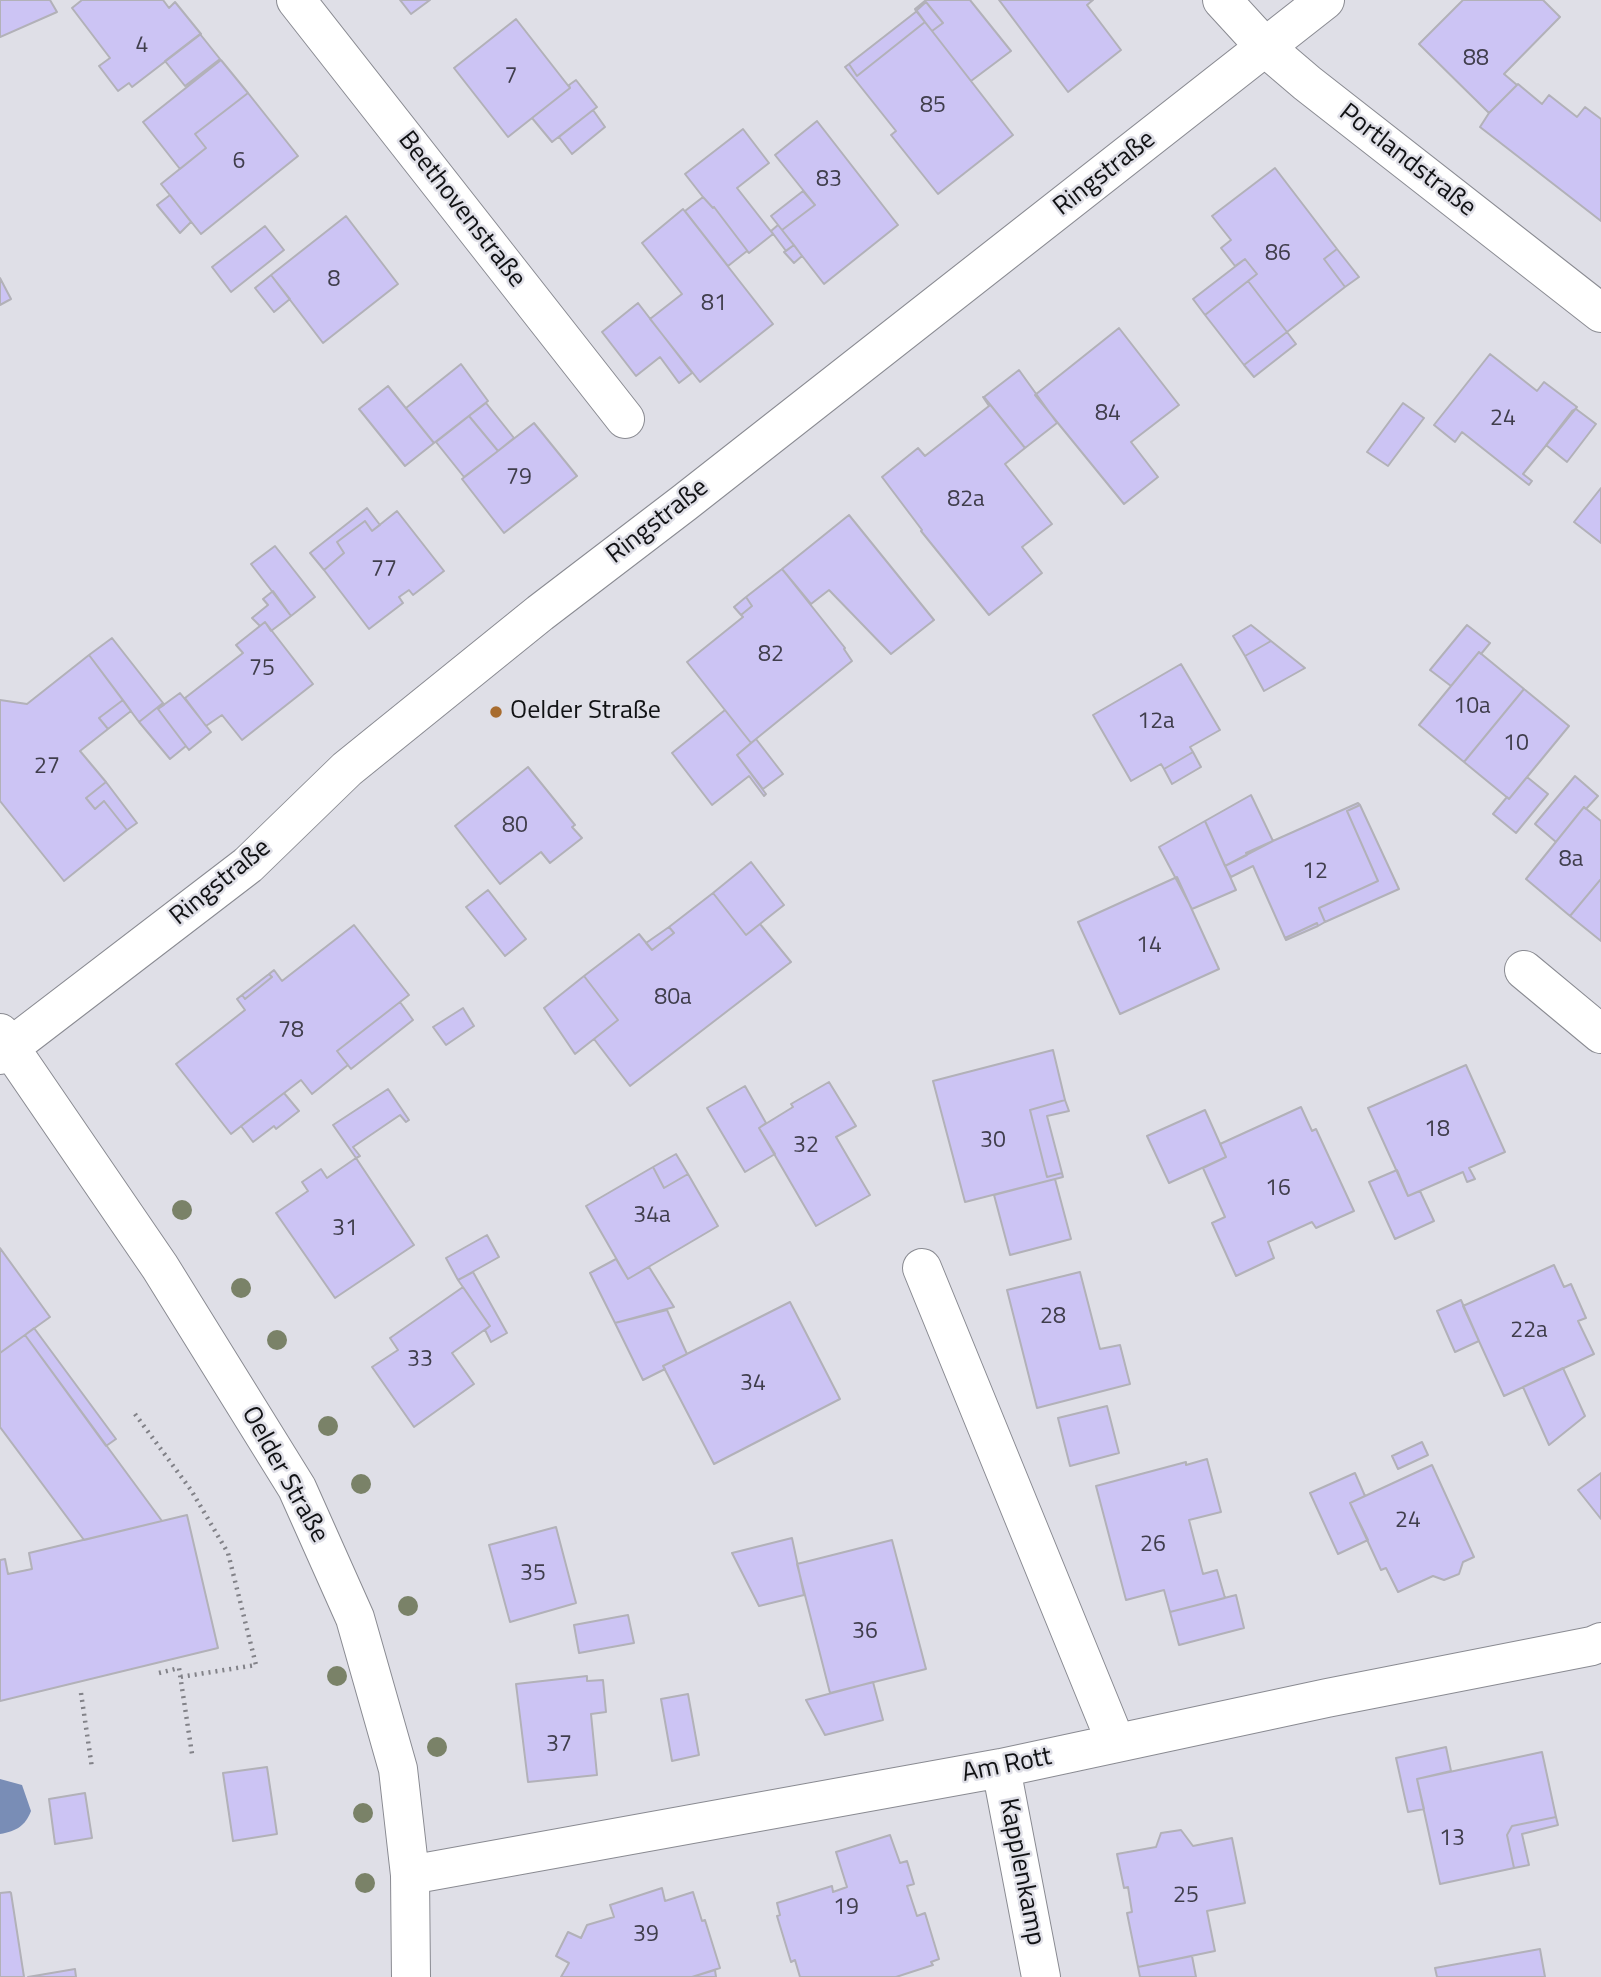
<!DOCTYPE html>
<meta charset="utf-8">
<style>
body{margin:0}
canvas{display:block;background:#dfdfe7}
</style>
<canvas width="1601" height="1977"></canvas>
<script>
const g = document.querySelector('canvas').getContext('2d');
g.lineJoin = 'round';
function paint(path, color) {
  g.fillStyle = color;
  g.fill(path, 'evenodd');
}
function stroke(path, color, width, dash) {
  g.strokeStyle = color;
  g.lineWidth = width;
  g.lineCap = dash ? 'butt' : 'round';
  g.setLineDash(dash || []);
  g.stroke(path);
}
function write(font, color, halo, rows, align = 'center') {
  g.font = font + ' "Titillium Web",sans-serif';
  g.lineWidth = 5;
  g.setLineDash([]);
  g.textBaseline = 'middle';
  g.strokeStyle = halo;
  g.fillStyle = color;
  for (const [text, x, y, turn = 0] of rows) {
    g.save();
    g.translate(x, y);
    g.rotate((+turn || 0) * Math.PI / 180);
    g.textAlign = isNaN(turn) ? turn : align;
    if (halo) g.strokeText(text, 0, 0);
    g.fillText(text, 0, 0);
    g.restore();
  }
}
paint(new Path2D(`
 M0,1779L22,1785L31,1811C25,1826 17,1831 0,1834Z`), '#798db6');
const building = new Path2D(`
 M0,0H50L57,12L0,37Z
 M82,0H163L169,8L175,2L201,34L132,87L129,83L118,91L99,66L110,58L72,8Z
 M400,0H430L411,14Z
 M926,0H970L1011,51L971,81L932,31L943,23L926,2L916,11L915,9Z
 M999,0H1093L1087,5L1121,50L1068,92Z
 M1463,0H1543L1560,17L1504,74L1517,85L1489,113L1419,44Z
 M926,2L943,23L932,31L916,11Z
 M917,11L925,22L857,76L849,64Z
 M516,19L570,88L508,137L454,68Z
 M925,22L1013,135L938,194L891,135L896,131L845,67L849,64L857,76Z
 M200,34L220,59L185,86L165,61Z
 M221,60L248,93L195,134L206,148L180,169L143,122Z
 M576,80L597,107L552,142L532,118L570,88L569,85Z
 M1518,84L1542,104L1549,95L1577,117L1585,107L1601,119V221L1480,127L1489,113Z
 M248,93L298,156L201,234L161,184L206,148L195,134Z
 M593,110L605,127L572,154L559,137Z
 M817,121L898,225L824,284L782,230L815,205L775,155Z
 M743,129L769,163L737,188L773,234L749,253L714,207L713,208L703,197L685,174Z
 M1275,168L1337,249L1324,259L1345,287L1287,332L1248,281L1257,274L1245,259L1235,266L1221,248L1231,240L1212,216Z
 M803,191L815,205L782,230L771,216Z
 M170,195L191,222L180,233L157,205Z
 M703,197L713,208L714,207L749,253L747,251L728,266L685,211Z
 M683,209L773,324L700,382L650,319L682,294L642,243Z
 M346,216L398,284L323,343L271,275Z
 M778,225L794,245L786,251L771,231Z
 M265,226L284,250L231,292L212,267Z
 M794,245L802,256L794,263L784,252Z
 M1337,249L1359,277L1345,287L1324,259Z
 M1245,259L1257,274L1205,315L1193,299Z
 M271,275L290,299L274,312L255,288Z
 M0,278L11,299L0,305Z
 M1248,281L1287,332L1244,365L1205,315Z
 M638,303L692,373L679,383L660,357L636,376L602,332Z
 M1119,328L1179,405L1131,442L1158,477L1124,504L1035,395Z
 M1287,332L1296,344L1254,377L1244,365Z
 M1490,354L1537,391L1544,382L1577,407L1523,474L1532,481L1529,485L1462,432L1455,442L1434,425Z
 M461,364L488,401L434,443L406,408Z
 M1019,370L1057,423L1025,448L984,397Z
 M388,386L434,443L405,466L359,409Z
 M983,397H984L1025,448L1005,464L1052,524L1022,547L1042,573L989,615L921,531L922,530L882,477L918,448L925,456L989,406Z
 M486,403L514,438L498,451L469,416Z
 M1403,403L1424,418L1388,466L1367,452Z
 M1576,409L1596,424L1567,462L1546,445L1572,411Z
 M469,416L498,451L464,477L436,442Z
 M534,423L577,476L504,533L462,479Z
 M1601,488V543L1574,522Z
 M367,508L380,525L372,531L365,521L337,542L344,553L324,570L310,553Z
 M397,511L444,571L413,595L409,590L399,597L403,603L369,629L324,570L344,553L337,542L365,521L372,531Z
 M849,515L934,620L891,654L829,590L811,604L782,569Z
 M275,546L315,597L291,616L251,564Z
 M782,569L845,648L844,649L852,661L751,743L687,662L743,617L741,615L752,606L746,597Z
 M273,591L291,616L271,631L265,622L260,626L252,618L268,605L263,599Z
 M746,597L752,606L741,615L734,607Z
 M265,622L313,684L242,740L222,715L206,726L185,698L243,653L236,645Z
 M1251,625L1271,641L1245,656L1233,636Z
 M1467,625L1490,643L1481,654L1479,652L1451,686L1430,670Z
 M112,638L163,703L139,722L89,655Z
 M1271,641L1305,668L1264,691L1245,656Z
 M1479,652L1524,689L1464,762L1419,725Z
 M89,655L123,700L99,718L108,729L80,751L106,782L86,798L95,809L104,801L127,830L64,881L0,801V700L27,704Z
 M1181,664L1220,730L1190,747L1193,752L1164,769L1161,764L1131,781L1093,715Z
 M1524,689L1569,726L1509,799L1464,762Z
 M180,693L211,732L189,750L158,709Z
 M123,700L131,711L108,729L99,718Z
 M163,703L164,705L158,709L186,746L170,759L139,722Z
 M725,710L751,743L737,755L766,794L764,796L749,776L712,805L672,753Z
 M756,739L783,774L763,789L737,755Z
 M1193,752L1201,767L1172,784L1164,769Z
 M528,767L575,825L572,827L582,838L550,863L541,852L500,884L455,826Z
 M1575,776L1598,796L1586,809L1584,807L1556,842L1535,824Z
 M1527,777L1548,794L1516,833L1493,814L1507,797L1509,799Z
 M106,782L137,823L127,830L104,801L95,809L86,798Z
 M1251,795L1273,841L1225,866L1205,821Z
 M1358,803L1360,805L1347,811L1378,881L1319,908L1325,922L1318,926L1317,923L1285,938L1253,866L1231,877L1225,866L1247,855L1246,853Z
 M1360,805L1399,889L1325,922L1319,908L1378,881L1347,811Z
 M1584,807L1601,821V879L1570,916L1526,879Z
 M1205,821L1236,890L1192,909L1159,847Z
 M751,862L784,905L746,935L713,893Z
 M1177,877L1219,969L1120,1014L1078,922Z
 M1601,879V941L1570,916Z
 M488,890L526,939L505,956L466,907Z
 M713,893L746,935L760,924L791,962L630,1086L594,1039L618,1020L584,976L639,934L652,950L674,933L669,927Z
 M1317,923L1318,926L1286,940L1285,938Z
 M354,925L409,995L337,1051L348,1065L312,1094L301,1080L231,1134L176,1064L245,1010L237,999L242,995L245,999L272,977L269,974L274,970L282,981Z
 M669,927L674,933L652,950L646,943Z
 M269,974L272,977L245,999L242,995Z
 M584,976L618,1020L575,1054L544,1008Z
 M400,1002L413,1020L351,1069L337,1051Z
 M463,1008L474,1026L446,1045L433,1027Z
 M1053,1050L1065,1100L1030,1110L1047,1177L1062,1173L1063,1177L965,1202L933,1081Z
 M1466,1065L1505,1152L1469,1168L1475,1179L1467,1182L1463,1172L1408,1196L1368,1108Z
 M829,1082L856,1126L836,1137L870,1195L816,1226L759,1128L793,1107L791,1104Z
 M745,1086L766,1123L759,1128L775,1154L745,1172L707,1108Z
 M388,1089L409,1120L406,1122L400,1115L353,1147L360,1156L356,1158L333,1125Z
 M284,1093L299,1111L276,1129L274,1126L253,1142L241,1126Z
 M1065,1100L1069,1111L1047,1116L1062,1173L1047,1177L1030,1110Z
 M1301,1107L1312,1131L1316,1129L1354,1211L1316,1228L1312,1222L1268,1242L1274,1258L1236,1276L1212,1223L1225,1217L1203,1168L1226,1157L1220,1144Z
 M1205,1110L1226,1157L1169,1183L1147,1136Z
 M676,1154L688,1174L664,1188L653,1167Z
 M356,1158L414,1245L335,1298L276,1213L308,1191L302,1182L321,1169L327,1178Z
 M653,1167L664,1188L688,1174L718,1226L628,1279L586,1206Z
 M1397,1170L1408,1196L1420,1191L1434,1221L1395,1239L1369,1182Z
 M1055,1179L1071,1239L1010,1255L994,1195Z
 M487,1235L499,1257L458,1280L446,1258Z
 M0,1248L50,1317L0,1353Z
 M616,1259L628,1279L649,1267L674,1307L615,1323L590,1273Z
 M1554,1265L1564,1287L1571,1284L1586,1318L1578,1321L1594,1354L1504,1396L1463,1306Z
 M473,1272L507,1333L491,1342L485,1330L490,1326L458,1280Z
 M1080,1272L1100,1349L1120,1345L1130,1384L1037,1408L1007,1290Z
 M463,1287L490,1326L452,1353L474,1384L414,1427L372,1367L398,1350L390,1338Z
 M1461,1300L1479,1341L1455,1352L1437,1311Z
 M790,1302L840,1399L714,1464L663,1366Z
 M667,1310L687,1354L663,1366L665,1369L643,1380L615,1323Z
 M34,1328L116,1439L106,1446L25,1335Z
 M25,1335L162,1521L84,1540L0,1427V1353Z
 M1563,1368L1585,1416L1549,1445L1523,1387Z
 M1107,1406L1119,1453L1070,1466L1058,1418Z
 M1422,1442L1428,1455L1398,1469L1392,1456Z
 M1207,1459L1221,1512L1189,1520L1203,1574L1217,1570L1225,1598L1170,1612L1164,1590L1126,1600L1096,1486L1186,1462V1465Z
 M1432,1465L1474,1557L1463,1562L1459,1574L1444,1580L1433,1576L1398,1592L1386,1568L1381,1570L1350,1503Z
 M1355,1473L1365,1496L1350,1503L1368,1540L1338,1554L1310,1493Z
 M1601,1473V1519L1578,1490Z
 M187,1515L218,1648L0,1701V1560L5,1559L8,1574L32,1569L29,1553Z
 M556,1527L576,1603L510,1622L489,1545Z
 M792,1538L804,1595L759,1606L732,1553Z
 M892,1540L926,1669L830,1693L797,1564Z
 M1236,1595L1244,1628L1179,1645L1170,1612Z
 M628,1615L634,1643L579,1653L574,1625Z
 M587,1676V1681L603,1680L606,1712L591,1714L597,1775L528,1782L516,1684Z
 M873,1682L883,1720L825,1735L806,1700Z
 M688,1694L699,1755L672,1761L661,1699Z
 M1446,1747L1451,1771L1417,1779L1424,1809L1408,1812L1396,1758Z
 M1542,1752L1556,1817L1512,1826L1507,1835L1514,1868L1440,1884L1417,1779Z
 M267,1767L277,1834L233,1841L223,1773Z
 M85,1793L92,1838L55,1844L49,1799Z
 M1556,1817L1558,1825L1522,1834L1529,1865L1514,1868L1507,1835L1512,1826Z
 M1181,1830L1193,1846L1232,1838L1245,1903L1207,1911L1215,1951L1138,1967L1127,1913L1132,1912L1128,1887L1124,1888L1117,1854L1156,1847L1161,1833Z
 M890,1835L900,1863L907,1861L914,1884L907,1886L917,1916L925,1913L939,1959L931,1962L933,1965L896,1977H800L795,1960L791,1962L777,1916L780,1915L777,1903L832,1886L833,1892L847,1887L836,1852Z
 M662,1888L665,1901L693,1892L702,1921L705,1920L720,1968L692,1977H561L569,1963L556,1956L568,1932L581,1938L587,1925L614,1917L610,1905Z
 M10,1892L11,1893L24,1977H0V1893Z
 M1540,1949L1545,1977H1437L1435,1968Z
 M1192,1956L1196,1977H1140L1138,1967Z
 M75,1969L76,1977H28Z
 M715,1970L716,1977H692Z`);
paint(building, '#ccc4f4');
stroke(building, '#b2b1b8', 2);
const minor = new Path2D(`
 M296,0L625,419
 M1222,0L1266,48L1307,83L1601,313
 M1524,970L1601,1034
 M0,1033L160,1267L297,1488L355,1618L398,1769L410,1875L411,1977
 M0,1055L248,865L347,769L540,613L684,503L1325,0
 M922,1268L1116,1743
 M1001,1768L1041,1977
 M410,1875L1001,1768L1327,1698L1592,1646L1601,1642`);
stroke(minor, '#8a8b92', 40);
stroke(new Path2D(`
 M135,1414L191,1490L228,1553L256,1665L180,1677
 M159,1673L179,1668L192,1754
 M81,1693L92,1768`), '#828288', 4.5, [2, 5]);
stroke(minor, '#fff', 38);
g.fillStyle = '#7a8268';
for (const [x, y] of [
 [182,1210],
 [241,1288],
 [277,1340],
 [328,1426],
 [361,1484],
 [408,1606],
 [337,1676],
 [437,1747],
 [363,1813],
 [365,1883]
]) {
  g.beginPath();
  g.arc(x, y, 10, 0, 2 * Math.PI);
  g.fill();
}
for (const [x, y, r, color] of [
 [496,712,7,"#a86c2f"]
]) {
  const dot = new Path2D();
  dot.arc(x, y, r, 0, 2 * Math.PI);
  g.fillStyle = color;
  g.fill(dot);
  stroke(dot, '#dfdfe7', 2.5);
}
write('23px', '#403e4c', null, [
 ["4",142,46],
 ["88",1476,59],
 ["7",511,77],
 ["85",933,106],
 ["6",239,162],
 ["83",829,180],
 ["86",1278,254],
 ["8",334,280],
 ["81",714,304],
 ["84",1108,414],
 ["24",1503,419],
 ["79",519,478],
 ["82a",966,500],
 ["77",384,570],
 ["82",771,655],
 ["75",262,669],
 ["10a",1472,707],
 ["12a",1156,722],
 ["10",1516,744],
 ["27",47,767],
 ["80",515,826],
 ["8a",1571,860],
 ["12",1315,872],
 ["14",1149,946],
 ["80a",673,998],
 ["78",291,1031],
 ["18",1437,1130],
 ["30",993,1141],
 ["32",806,1146],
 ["16",1278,1189],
 ["34a",652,1216],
 ["31",345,1229],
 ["28",1053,1317],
 ["22a",1529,1331],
 ["33",420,1360],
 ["34",753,1384],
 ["24",1408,1521],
 ["26",1153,1545],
 ["35",533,1574],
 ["36",865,1632],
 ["37",559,1745],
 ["13",1452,1839],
 ["25",1186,1896],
 ["19",846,1908],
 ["39",646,1935]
]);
write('26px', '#111214', '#dfdfe7', [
 ["Portlandstraße",1407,161,38],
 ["Ringstraße",1105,174,-38],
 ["Beethovenstraße",461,210,52],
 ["Ringstraße",658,522,-38],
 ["Ringstraße",221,883,-39],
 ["Oelder Straße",284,1475,61],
 ["Am Rott",1007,1766,-11],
 ["Kapplenkamp",1021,1872,79]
]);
write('26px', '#111214', '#dfdfe7', [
 ["Oelder Straße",510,712]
], 'left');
</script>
